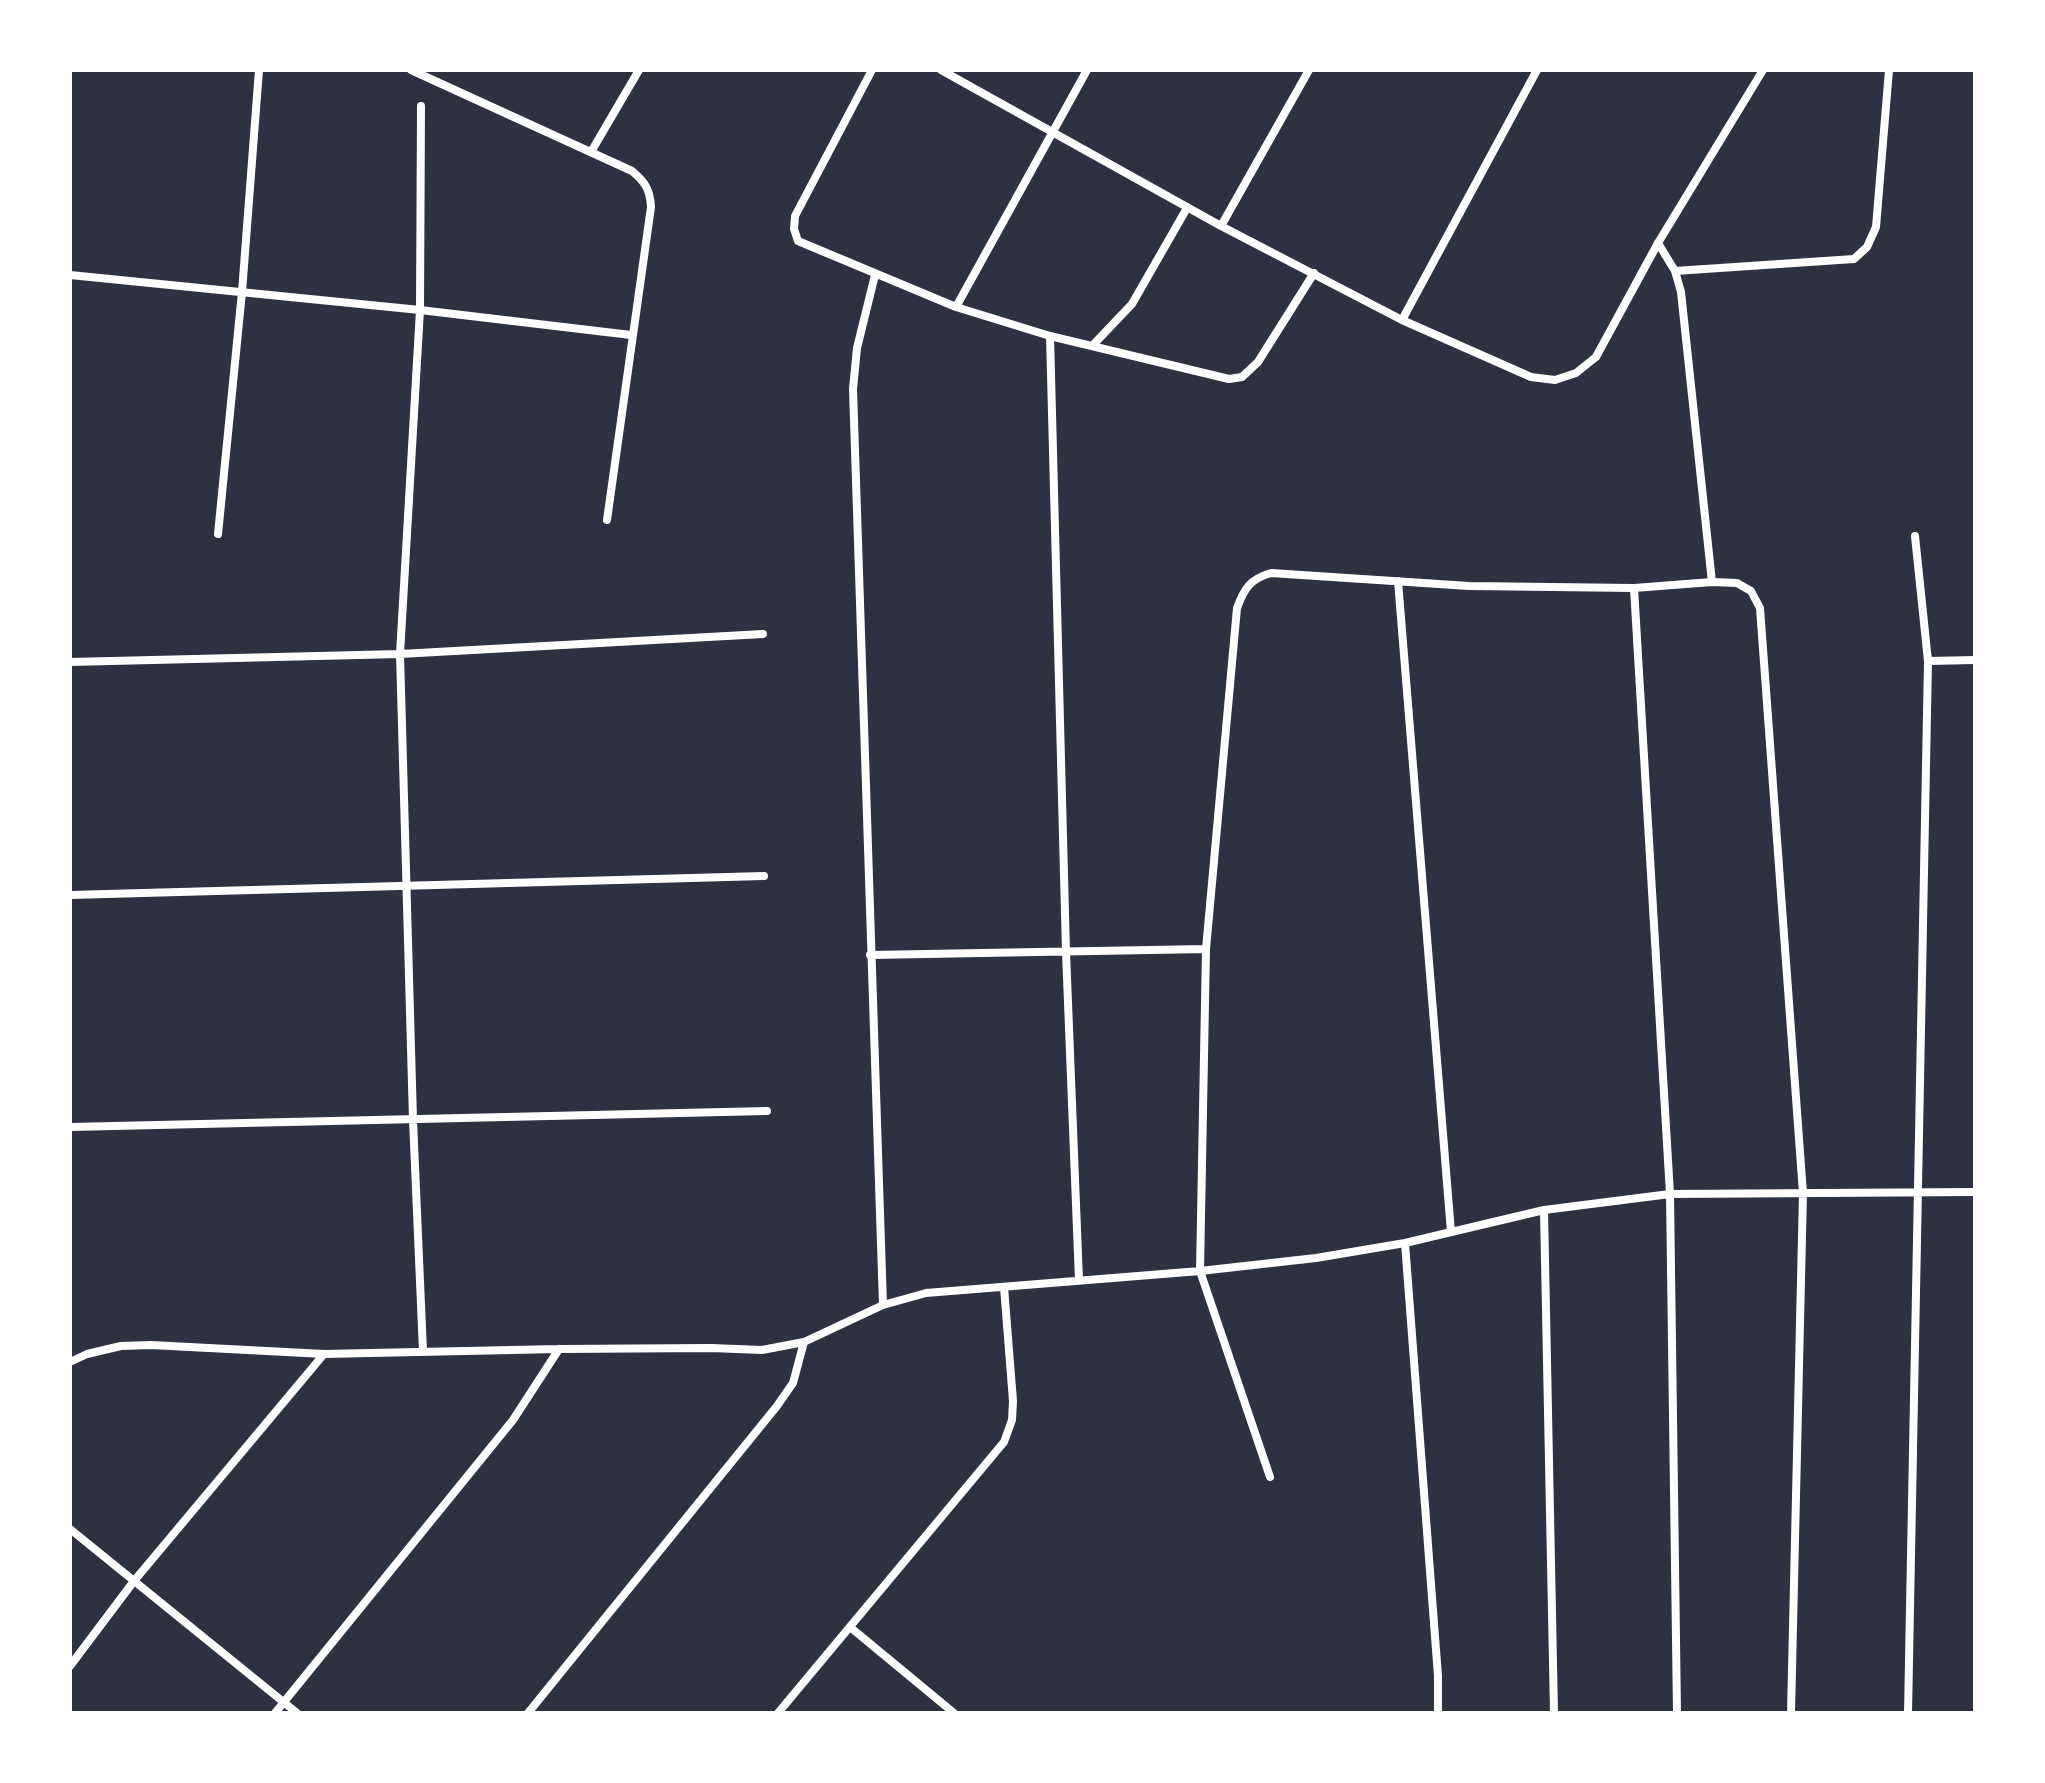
<!DOCTYPE html>
<style>
body{margin:0}
#map{position:relative;width:2045px;height:1783px;overflow:hidden;background:#2d3142;font-family:Overpass,sans-serif}
canvas{display:block}
.frame{position:absolute;inset:0;border:72px solid #fff;pointer-events:none}
</style>
<div id="map">
<canvas width="2045" height="1783"></canvas>
<div class="frame"></div>
</div>
<script>
const g = document.querySelector('canvas').getContext('2d');
g.lineJoin = 'round';
function stroke(path, color, width, dash) {
  g.strokeStyle = color;
  g.lineWidth = width;
  g.lineCap = dash ? 'butt' : 'round';
  g.setLineDash(dash || []);
  g.stroke(path);
}
stroke(new Path2D(`
 M411,70L632,171C645,182 650,189 651,207L607,520
 M872,70L795,216L794,229L798,241L956,307L1050,336L1229,379L1242,377L1258,362L1314,273
 M941,70L1221,226L1402,320L1531,377L1555,380L1576,373L1596,357L1658,243L1763,70
 M421,106L420,310L400,654L413,1120L423,1351
 M591,152L639,70
 M1221,226L1309,70
 M1658,243L1675,271L1681,292L1712,582
 M1675,271L1854,259L1867,247L1876,227L1889,70
 M70,275L420,310L631,335
 M875,275L857,348L853,389L883,1305
 M956,307L1087,70
 M1402,320L1537,70
 M1050,336L1066,952L1079,1280
 M1092,346L1132,304L1187,208
 M218,534L242,292L259,70
 M1398,581L1451,1232
 M1634,588L1670,1194L1677,1713
 M1928,661L1975,660
 M70,662L400,654L763,634
 M70,895L764,876
 M870,955L1206,949
 M70,1127L767,1111
 M1544,1210L1554,1713
 M1405,1243L1438,1676V1713
 M70,1362L87,1354L121,1346L151,1345L324,1354L559,1349L711,1348L762,1350L804,1342L883,1305L926,1293L1200,1271L1316,1258L1405,1243L1544,1210L1670,1194L1975,1192
 M1270,1477L1200,1271L1206,949L1237,608C1244,589 1250,579 1271,573L1469,586L1634,588L1712,582L1737,583L1751,591L1760,608L1803,1193L1791,1713
 M70,1529L297,1713
 M850,1627L954,1713
 M70,1666L134,1581L324,1354
 M275,1713L513,1420L559,1349
 M528,1713L777,1406L793,1383L804,1342
 M778,1713L1004,1442L1012,1420L1013,1401L1004,1287
 M1908,1713L1928,661L1915,536`), '#fff', 8);
</script>
